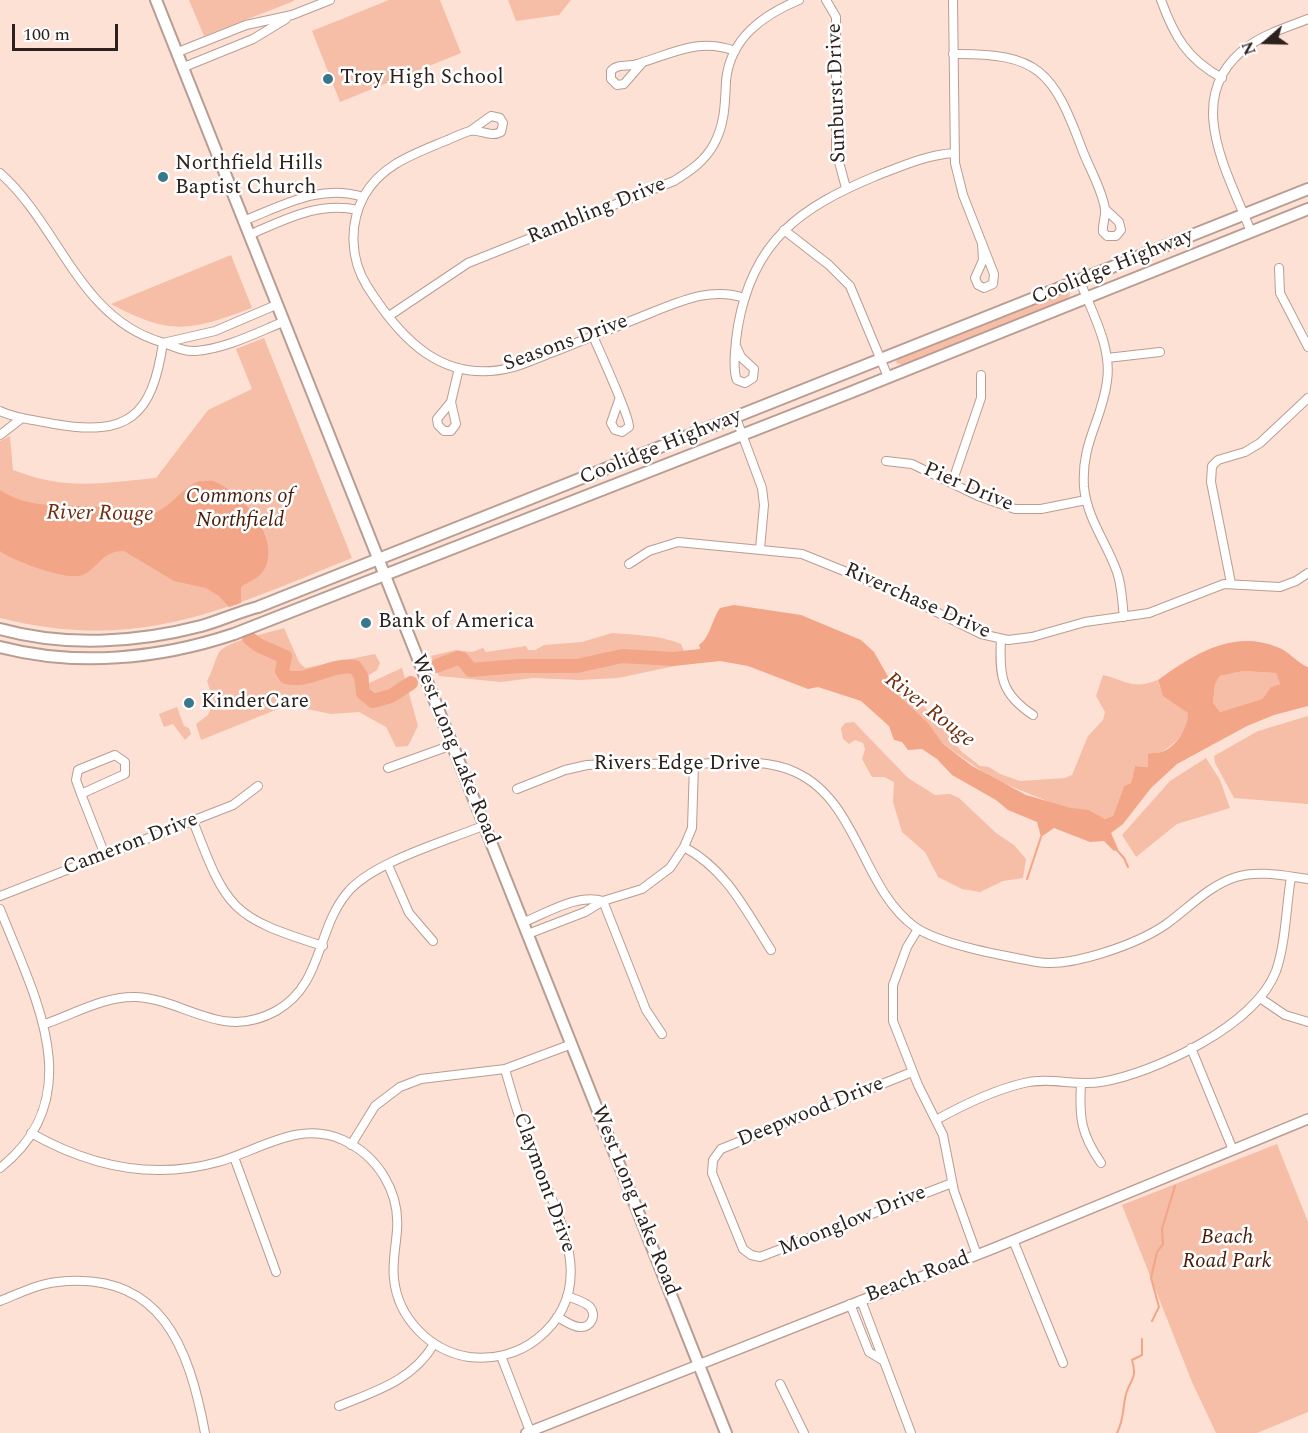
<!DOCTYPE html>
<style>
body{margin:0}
#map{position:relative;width:1308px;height:1433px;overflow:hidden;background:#fee1d5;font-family:Spectral,serif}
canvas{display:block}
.north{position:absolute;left:1236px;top:12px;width:60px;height:60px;-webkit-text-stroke:4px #fff;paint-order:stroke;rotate:250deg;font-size:16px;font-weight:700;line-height:24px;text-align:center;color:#2c211d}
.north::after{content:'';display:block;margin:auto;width:21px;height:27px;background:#2c211d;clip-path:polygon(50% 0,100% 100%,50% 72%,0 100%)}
.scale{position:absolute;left:12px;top:24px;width:106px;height:27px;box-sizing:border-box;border:3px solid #2c211d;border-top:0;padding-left:8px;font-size:18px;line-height:21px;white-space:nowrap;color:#2c211d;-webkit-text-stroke:4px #fff;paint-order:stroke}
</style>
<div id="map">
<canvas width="1308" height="1433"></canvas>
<div class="north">N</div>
<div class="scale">100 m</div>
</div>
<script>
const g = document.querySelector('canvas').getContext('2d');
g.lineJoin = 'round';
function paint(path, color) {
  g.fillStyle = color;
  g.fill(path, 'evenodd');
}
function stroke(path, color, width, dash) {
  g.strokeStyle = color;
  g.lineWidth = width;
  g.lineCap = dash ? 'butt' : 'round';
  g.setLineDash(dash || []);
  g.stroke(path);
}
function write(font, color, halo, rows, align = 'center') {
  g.font = font + ' Spectral,serif';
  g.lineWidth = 5;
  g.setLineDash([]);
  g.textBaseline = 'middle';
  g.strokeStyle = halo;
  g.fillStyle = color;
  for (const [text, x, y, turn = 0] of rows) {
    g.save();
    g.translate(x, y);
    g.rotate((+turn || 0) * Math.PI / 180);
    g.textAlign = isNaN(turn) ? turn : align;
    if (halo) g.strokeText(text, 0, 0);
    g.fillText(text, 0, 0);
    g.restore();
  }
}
paint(new Path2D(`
 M189,0H294V1L204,36Z
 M389,0H440L461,53L340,102L312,31Z
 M508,0H571L559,15L516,21Z
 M231,255L252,308C189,331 171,336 111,304Z
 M1064,292H1070L1069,299L903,365L896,363L897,359Z
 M264,338L352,558C225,609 140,653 0,618V441L10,436L13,470C67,491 100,483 156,478L208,410L252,389L236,349Z
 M284,628L299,662L305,668L375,654L380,663L377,670L369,675V683L402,668L418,726L408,746L396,747L386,727L359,712L331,714L288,705L201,740L196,724L208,715L214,702L207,681C212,672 214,663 218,654C224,641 269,633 284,628Z
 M612,633C636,635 659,635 681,644L689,663L618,678L579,680L533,678L501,682L439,676L431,656L456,650L472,652L483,648L486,652L526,646L528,650H535L544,645L582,642Z
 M1243,671L1276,673L1280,684L1271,687L1262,699L1220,712L1213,703L1215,684L1220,676Z
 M1103,675C1128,681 1131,690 1158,680C1161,699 1175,701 1188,713C1189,738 1167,747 1150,761L1149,767L1135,766L1131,783L1124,786L1113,816L1105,819L1089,810L1081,811L1052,803L993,779L942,743L899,696L898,687L906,685L962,752L980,766L989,767L1000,774L1020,781L1065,778L1072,775L1088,736L1103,720L1105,712L1096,696Z
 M177,707L184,726L189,728L191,734L185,740L173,724L164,727L159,714Z
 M1308,716V804L1234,798L1215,763L1214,756L1258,731Z
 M854,722L908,778L935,795L950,794L959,798L996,833L1014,845L1026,859L1023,878L1003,881L980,892L962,889L938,877L925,852L902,832L893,802L894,782L884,777H872L862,759L865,749L863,743L855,740L849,744L843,739L841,728L845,723Z
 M1206,758L1220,780L1230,808L1177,824L1136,857L1122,835L1170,781Z
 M1277,1144L1308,1222V1412L1257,1433H1216L1192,1382L1122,1205Z`), '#f6bda7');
paint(new Path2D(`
 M199,481C204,482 209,480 213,481C239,490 279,535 266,566C261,578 251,580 241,587V603L229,607L219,596L206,588L174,581L124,551C104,550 100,565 85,574C71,583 13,561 0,551V490C29,510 66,504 99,507C114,509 130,516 145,515C167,514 180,488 199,481Z
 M734,605L801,615L861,640L874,652L899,696L928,723L942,743L972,766L1026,795L1071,808L1089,810L1105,819L1113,816L1124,786L1131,783L1135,766L1148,767V754C1154,752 1157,754 1162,752C1177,746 1188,728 1188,713L1163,696L1158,680C1193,655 1232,629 1277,647C1289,651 1297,663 1308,667V706L1274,715L1247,726L1177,764L1151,788L1123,824L1111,833L1118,849L1114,851L1104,841L1090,842L1054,828L1041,837L1037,822L1008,810L996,800L952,775L937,759L922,749L908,750L902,742L894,740L889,726L861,701L818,687L808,689L748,666L720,661L704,662L699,645C710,638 712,619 720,608ZM1243,671L1276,673L1280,684L1271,687L1262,699L1220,712L1213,703L1215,684L1220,676Z`), '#f2a587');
stroke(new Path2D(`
 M1115,848L1124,858L1128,867
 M1027,879L1041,837
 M1152,1321L1159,1307L1151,1278L1157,1252L1163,1244L1162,1229L1175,1186
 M1117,1433C1125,1418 1122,1405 1127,1391C1132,1378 1137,1377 1132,1360L1142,1355V1339`), '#f2a587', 2);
stroke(new Path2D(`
 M249,638L258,645L285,657L282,671L286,677C310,683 330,663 355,667L361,676L363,693L373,701L391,696L411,683
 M436,666L458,658L462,659L471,670L519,666H577L622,656L673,659L719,654`), '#f2a587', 14);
const minor = new Path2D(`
 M826,0L836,17V151L846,188
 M953,0L955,163L963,195L994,274L993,284L984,288L978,285L975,278L983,260L982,243
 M1161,0C1174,36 1187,59 1222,78
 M178,52L246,25L292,15L330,0
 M953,54C1039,53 1053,71 1082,149C1089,168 1102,189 1105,209C1106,217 1102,224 1103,232L1107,236H1116L1121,230L1119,222L1105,209
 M643,62L624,84L617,85L611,79V71C618,63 628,67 637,64C672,54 698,37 735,51
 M184,67L253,39L286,19
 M470,131L491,116L500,118L503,123L501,132C490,138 481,129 470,131C462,133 453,138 445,141C414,154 381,165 364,196C349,224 350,259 367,286C401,340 444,386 514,367C528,363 542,356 556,351C588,338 621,325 653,312C683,300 712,287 745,298
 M0,173C59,225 79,318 161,342C173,346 183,352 196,351C225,349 256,333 283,322
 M243,221C282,206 321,183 363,197
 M784,230L829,265L850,286L888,377
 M1251,232C1228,172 1179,94 1250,45C1267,33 1288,27 1308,19
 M249,235C284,220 318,201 358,210
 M1279,268L1280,293L1308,347
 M1080,281C1092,313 1112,347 1107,381C1102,421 1081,442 1084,487C1087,519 1107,543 1117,572C1122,586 1122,602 1124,617
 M389,316L468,263L674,181C690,171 705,161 714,144C725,124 725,103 726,81C730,38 763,15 799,0
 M593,336C599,350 631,420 629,427L622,432L615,430L611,423L619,400
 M163,343L215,331L276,305
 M736,346L741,357L754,369L753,378L745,383L737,380C732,369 736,338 738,326C753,240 801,207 876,176C902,166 926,155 954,153
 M1107,358L1160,352
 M451,402L456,424L451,431H444L438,425L437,419L451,402L459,368
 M0,411C17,419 36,420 54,424C129,437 152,416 163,343
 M736,418L762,488L764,505L760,549
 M0,435L22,418
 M886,461L912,464L978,496L1015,509H1041L1086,500
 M952,483L981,398V375
 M629,564L649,551L678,542L802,554L896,592L981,634L1008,640L1032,637L1085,622L1149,613L1224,584L1280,587L1296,581L1308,573
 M1231,583L1211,482L1212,466L1218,460L1245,452L1260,443L1308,398
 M1001,639C999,676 1001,694 1033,715
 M115,755L125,762V774L81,794L76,780L78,770Z
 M388,768L452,745
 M517,789L565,770L587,765C620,763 654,764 687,764C721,764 763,757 795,772C858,800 862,889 915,927C941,945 1005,956 1037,962C1071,968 1137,944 1165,925C1189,908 1208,886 1236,877C1259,870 1285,876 1308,879
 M81,794L105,855
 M193,821C227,910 231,917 323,946
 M684,847C727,870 746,911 771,950
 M388,865L409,913L433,941
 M0,896L233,805L258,786
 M603,901L646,1010L662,1034
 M0,909C33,994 92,1096 0,1168
 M524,922C547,913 578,893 603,901
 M918,929L907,947L893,985V1021L918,1085L943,1135L954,1191L977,1255
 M528,934L585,912L603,901L642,889L670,868L684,847L692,828L694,764
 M1260,998L1285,1015L1308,1022
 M45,1024C74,1014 104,996 136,997C187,1000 221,1041 276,1011C323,985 316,930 347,893C372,862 447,841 485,825
 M1191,1048L1233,1150
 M912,1072L721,1149L713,1160L712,1173L743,1249L751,1255L760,1257L952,1183
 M1081,1084C1079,1118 1081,1134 1101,1163
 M936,1120C963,1105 994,1090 1024,1083C1049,1077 1075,1086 1101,1082C1155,1073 1256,1025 1276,971C1286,942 1286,907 1291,877
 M31,1133C89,1166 153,1180 218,1162C260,1150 299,1120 343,1140C378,1156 400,1192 397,1230C396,1246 392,1262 394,1279C398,1318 430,1351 469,1357C493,1360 518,1354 537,1339C603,1287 556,1212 532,1153C521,1125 513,1098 505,1069
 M351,1145L375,1106L400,1087L421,1079L505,1069L572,1044
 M234,1157L276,1272
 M1013,1240L1063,1363
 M861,1300L911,1433
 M0,1301C18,1294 37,1284 57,1282C161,1270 189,1347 205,1433
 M850,1304L869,1352L884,1361
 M557,1317C564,1320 572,1327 580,1327C591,1328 597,1315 590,1307C584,1301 574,1299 567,1296
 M501,1356L530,1431
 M780,1384L804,1433
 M339,1406C376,1391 413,1380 434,1344`);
const tertiary = new Path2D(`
 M526,1433L997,1247L1308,1119`);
const secondary = new Path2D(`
 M156,0L726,1433
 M0,629C65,647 136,643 201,626C220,621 238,612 258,607L1308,189
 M0,647C77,667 159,659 234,634L849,393L1308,209`);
stroke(minor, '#b99d92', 10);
stroke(tertiary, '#b99d92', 12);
stroke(secondary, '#b99d92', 14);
stroke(minor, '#fff', 8);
stroke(tertiary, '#fff', 9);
stroke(secondary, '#fff', 10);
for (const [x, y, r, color] of [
 [328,79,6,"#38788c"],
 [163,177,6,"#38788c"],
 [366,623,6,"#38788c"],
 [189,703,6,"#38788c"]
]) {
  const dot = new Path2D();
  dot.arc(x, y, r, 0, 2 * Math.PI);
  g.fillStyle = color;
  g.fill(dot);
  stroke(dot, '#fff', 2);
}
write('21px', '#2c211d', '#fff', [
 ["Troy High School",340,79],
 ["Northfield Hills",175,165],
 ["Baptist Church",175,189],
 ["Bank of America",378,623],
 ["KinderCare",201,703]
], 'left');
write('21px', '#2c211d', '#fff', [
 ["Sunburst Drive",838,93,-92],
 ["Rambling Drive",597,212,-22],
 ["Coolidge Highway",1113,268,-22],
 ["Seasons Drive",566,344,-20],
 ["Coolidge Highway",661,448,-22],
 ["Pier Drive",968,488,23],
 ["Riverchase Drive",917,602,24],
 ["West Long Lake Road",454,750,68],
 ["Rivers Edge Drive",677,765],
 ["Cameron Drive",131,845,-21],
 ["Deepwood Drive",811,1113,-22],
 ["Claymont Drive",543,1183,70],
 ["West Long Lake Road",634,1201,68],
 ["Moonglow Drive",853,1222,-22],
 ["Beach Road",918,1278,-21]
]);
write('italic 21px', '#4a1b06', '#fff', [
 ["Commons of",240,498],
 ["Northfield",240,522],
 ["Beach",1227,1239],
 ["Road Park",1227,1263]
]);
write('italic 22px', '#712d0e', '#fff', [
 ["River Rouge",100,515,1],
 ["River Rouge",929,711,38]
]);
</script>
